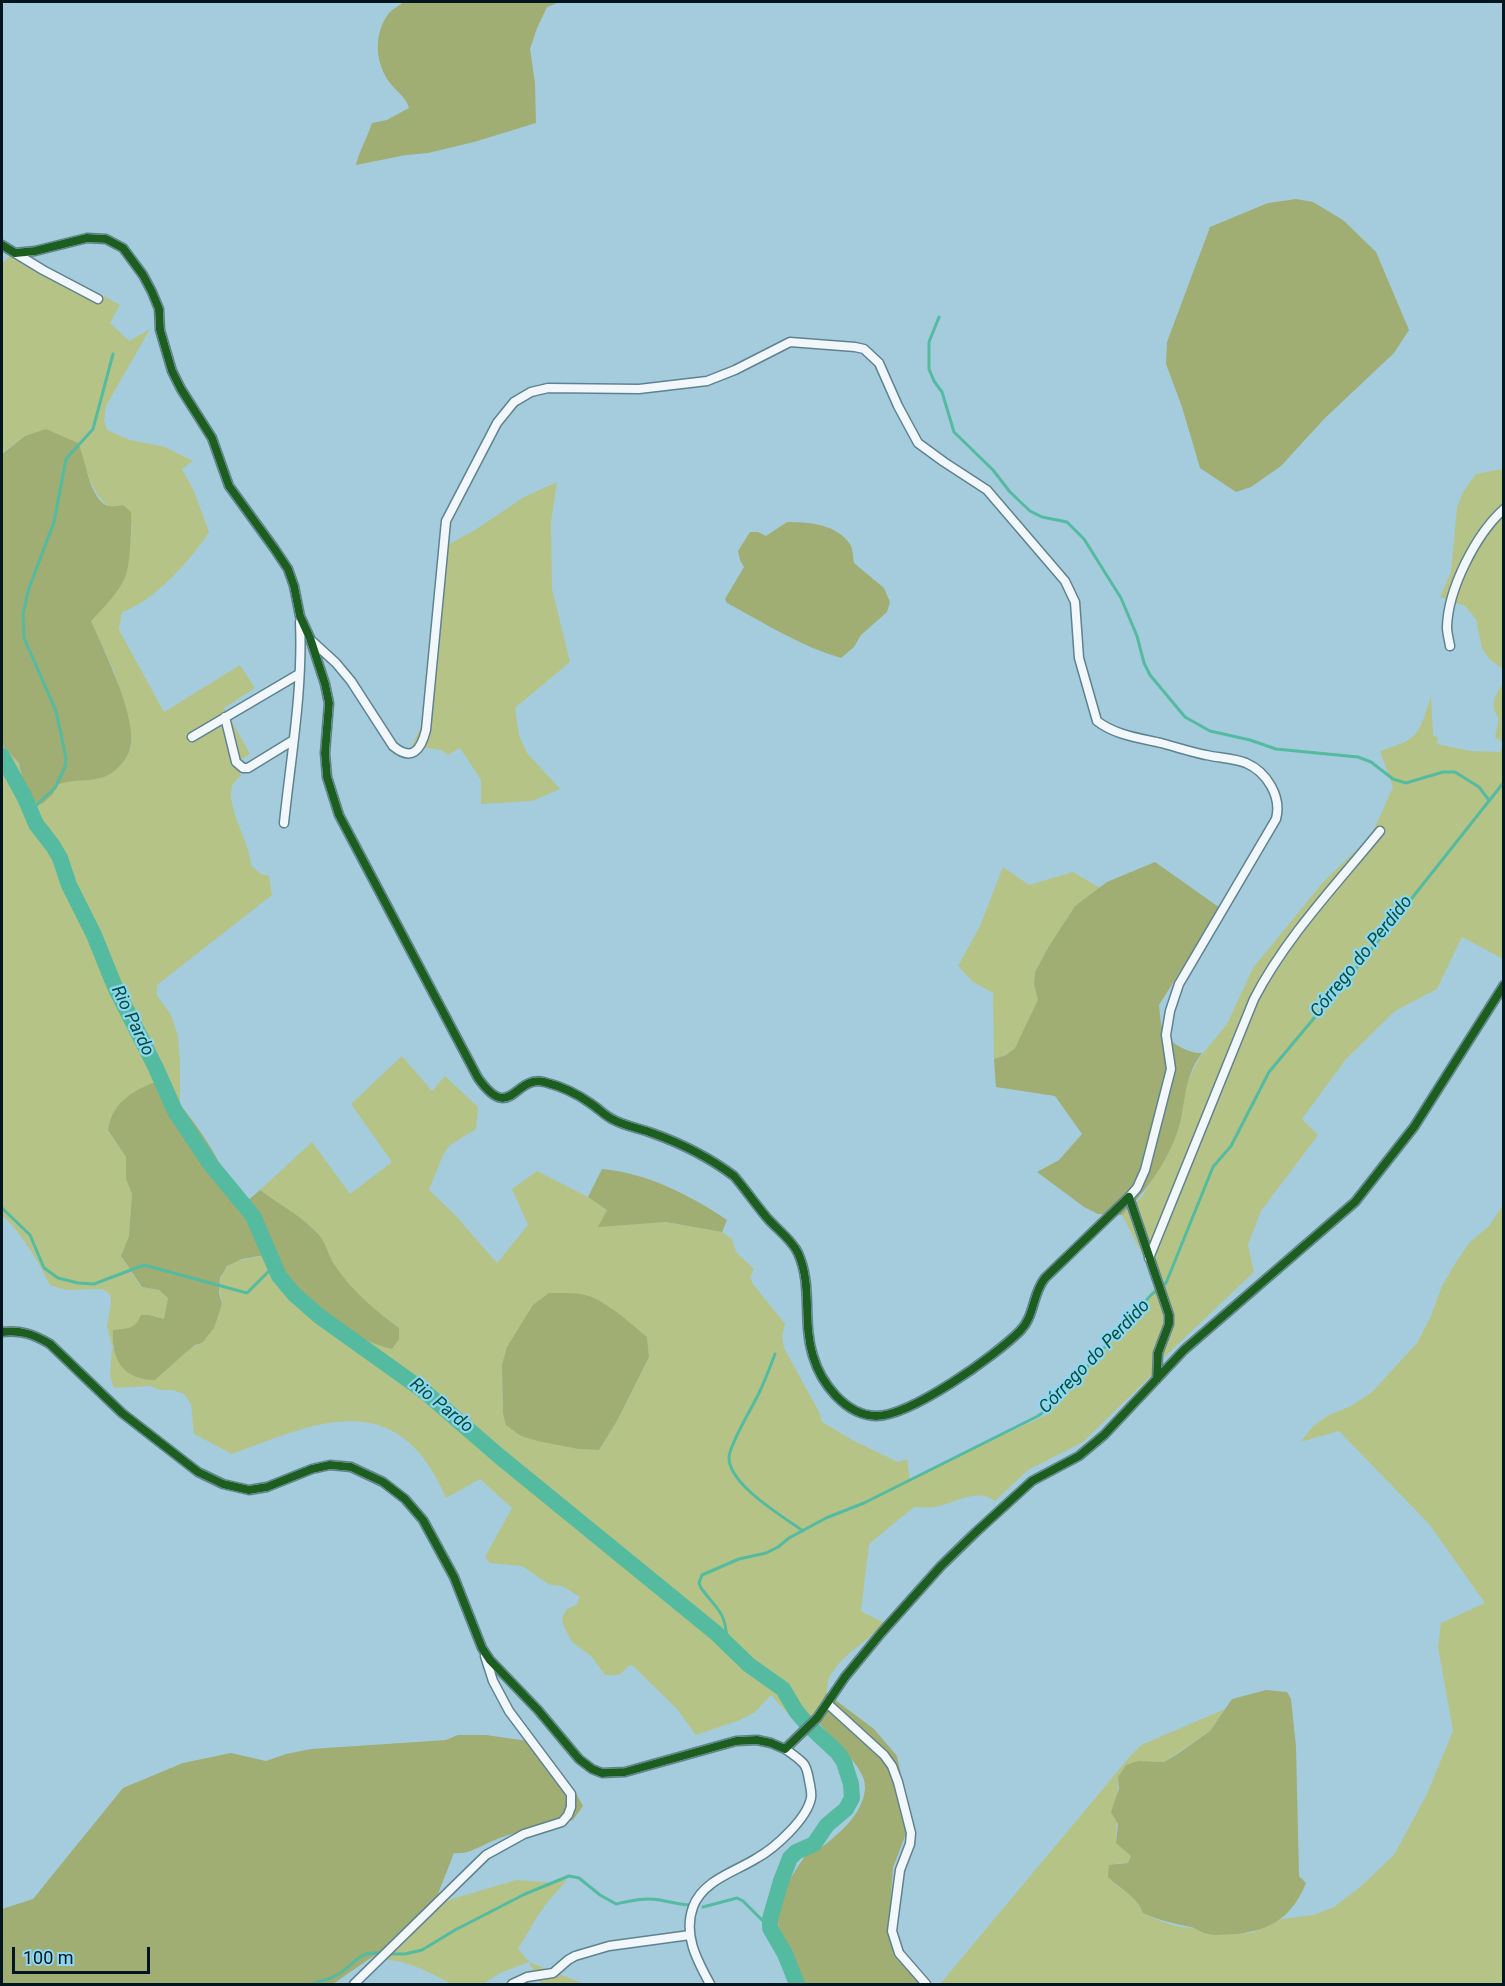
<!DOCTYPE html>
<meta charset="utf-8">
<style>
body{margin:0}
#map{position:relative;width:1505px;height:1986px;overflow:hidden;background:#a4ccdd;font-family:Roboto,sans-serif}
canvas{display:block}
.frame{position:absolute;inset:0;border:3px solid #01161e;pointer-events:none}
.scale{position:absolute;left:12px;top:1947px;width:138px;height:27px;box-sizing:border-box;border:3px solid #01161e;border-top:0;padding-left:8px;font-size:18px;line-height:21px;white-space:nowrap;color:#01161e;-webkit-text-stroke:4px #8dd7f4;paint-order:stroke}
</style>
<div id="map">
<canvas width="1505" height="1986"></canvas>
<div class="frame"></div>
<div class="scale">100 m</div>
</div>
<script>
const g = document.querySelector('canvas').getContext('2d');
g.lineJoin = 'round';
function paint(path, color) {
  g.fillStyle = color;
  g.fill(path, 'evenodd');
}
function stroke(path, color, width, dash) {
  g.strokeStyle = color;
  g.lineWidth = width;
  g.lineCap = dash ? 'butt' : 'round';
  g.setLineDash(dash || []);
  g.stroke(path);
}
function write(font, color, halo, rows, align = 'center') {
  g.font = font + ' Roboto,sans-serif';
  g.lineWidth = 4.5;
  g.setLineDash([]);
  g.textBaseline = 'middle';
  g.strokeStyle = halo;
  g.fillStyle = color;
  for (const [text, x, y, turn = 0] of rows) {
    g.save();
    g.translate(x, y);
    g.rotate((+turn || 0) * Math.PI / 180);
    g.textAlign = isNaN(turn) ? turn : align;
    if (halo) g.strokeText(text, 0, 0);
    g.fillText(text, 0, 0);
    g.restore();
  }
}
paint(new Path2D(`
 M15,250L79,288L106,297L120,305L110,323L129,341L150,329L106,406L104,420L107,430L130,440L165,447L193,461L182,469L194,491L209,532C192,559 152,603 122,612L119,630L164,712L240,665L255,688L224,708L250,754L235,763L241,775C239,778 233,783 232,786C226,808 250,842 251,865L261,874L269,876L272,895L157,985V995L171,1015L178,1036L180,1064V1103L158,1081C134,1091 112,1102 108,1130L126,1157V1179L132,1194L129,1236L121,1256L141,1287L159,1290L168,1298L165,1319L149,1315L130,1329L126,1328L112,1346L123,1367L161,1375C173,1363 186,1348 202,1343L222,1304L219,1286L223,1271L233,1262L265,1255L275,1262L286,1278L328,1317L399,1328C375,1310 353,1293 336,1268C329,1258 326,1244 319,1235C303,1217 279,1204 260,1190L312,1142L350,1194L392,1162L351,1104L402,1056L432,1091L445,1076L478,1107L476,1129L450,1145L443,1155L429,1190L455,1215L497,1263L528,1225L512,1189L537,1171L588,1197L607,1210L599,1226L666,1222L722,1232L732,1239L736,1252L754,1269L750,1277L753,1284L785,1324L782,1336L784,1348L819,1412L822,1422L854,1441L898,1462L907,1459L910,1479L1046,1415L1095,1358L1141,1312L1157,1283L1122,1215L1142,1197L1161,1165L1177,1133L1185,1086L1200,1057L1227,1024L1253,968L1324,881L1371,836L1393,787L1380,751C1421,738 1418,735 1431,696L1433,736L1438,737L1437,744L1471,751L1500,752L1503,743L1495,737L1499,718C1488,705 1496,695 1503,683V959L1462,937L1437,989L1395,1011L1346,1059L1302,1119L1318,1135L1261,1211L1248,1245L1254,1272L1157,1364L1155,1372L1083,1442L1028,1470L995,1501C975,1487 955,1504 934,1507C928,1508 921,1507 914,1507L869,1544L861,1611L884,1623C868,1642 844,1652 830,1676C827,1681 828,1688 826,1694C821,1708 812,1720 802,1729L771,1695L755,1712L740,1720L696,1735L677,1709L633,1666L630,1665L619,1675H605L591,1656L572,1642L564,1627L562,1618L566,1610L577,1604L580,1597L562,1586L550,1585L522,1566L490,1563L485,1557L512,1508L480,1479L446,1498C398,1386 321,1420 232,1454L194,1434L191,1404L184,1394L173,1390H160L150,1386L114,1388L110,1376L112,1346L107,1326L111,1304L110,1294L102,1289L65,1290L50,1285C37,1259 23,1235 2,1215V745L19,763L23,788L53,790L55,786L62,782L95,779L126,758L131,748V735L114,671L91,621L129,549L132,526C110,507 98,503 88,475L25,436L2,453V261L4,262ZM592,1297L624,1319L647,1337L649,1357L617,1421L599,1450L578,1449L521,1436L503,1413L502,1365Z
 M1503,469V669L1489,659L1482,648L1476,619L1465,606L1440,597L1451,572L1457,508L1463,492L1476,474Z
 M557,482L551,522L552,589L570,662L515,708L519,735L527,753L560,789L532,801L481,804V780L460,748L448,755L441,750L412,746L423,722L440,549L475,530L524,497Z
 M1003,867L1029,885L1073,872L1100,888L1075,906L1049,946L1035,972L1034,984L1038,1000L1030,1019L1015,1048L1006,1055L994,1059L993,993L973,982L958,966L980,926Z
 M1503,1205V1982L1499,1984H940L1132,1754L1141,1745L1225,1709L1210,1731L1164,1762L1138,1761L1118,1777L1116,1843L1131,1856L1129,1863H1118L1116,1885C1129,1893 1137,1899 1143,1913L1163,1922L1180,1927L1193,1928L1207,1934L1252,1933L1282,1919L1313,1915L1334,1907L1360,1887L1394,1855L1427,1794L1453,1731L1438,1647L1441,1623L1485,1603L1429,1524L1339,1431L1300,1442L1314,1425L1329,1415L1351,1406L1372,1392L1417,1343L1430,1318L1442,1286L1456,1262L1470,1242L1489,1226Z
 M567,1879C560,1890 549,1898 542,1910C533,1922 527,1936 518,1948L529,1962L584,1984H541L529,1962L500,1973L483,1984H452L422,1969L402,1962L372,1957L406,1938L432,1905L516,1880L555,1883Z`), '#b6c387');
paint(new Path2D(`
 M404,2H560L547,7L537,28L530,49L535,83L536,123L474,142L428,153L406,155L356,165C359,151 367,138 372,123L387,120L409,108C406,97 397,92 390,83C375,63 373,34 389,13C393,9 399,5 404,2Z
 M1296,199L1313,202L1343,220L1376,252L1409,330L1394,353L1324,419L1281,466L1251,487L1236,492L1200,468L1182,407L1166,364L1167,342L1210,227L1268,203Z
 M46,429L78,443C86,460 88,492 104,504C109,508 117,506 123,505L131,512C132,524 130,564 126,575C119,593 104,607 91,621C103,648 139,721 130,749C127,759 118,769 110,774C93,784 72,777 55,786L53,794L42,804L26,799L19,763L2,745V454L25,436Z
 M787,522C809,522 836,524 850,544C853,549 853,557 854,563L884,588L890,602L887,612L861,635L854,647L841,658C800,646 764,623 727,603L725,599L744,567L740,560L738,551L750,532H758L766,536Z
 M1155,862L1220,908L1159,1005C1160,1013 1160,1022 1163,1030C1167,1042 1189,1054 1202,1053C1181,1081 1187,1105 1177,1133C1166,1164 1145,1193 1122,1215L1098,1214L1084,1207L1037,1172L1059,1160L1082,1134L1055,1096L996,1087L994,1059L1006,1055L1015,1048L1038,1000L1034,984L1035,972L1049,946L1075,906L1107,882Z
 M158,1081C195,1118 222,1159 239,1208L260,1190C279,1204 303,1217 319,1235C326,1243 328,1255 334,1264C351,1291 374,1309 399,1328V1339L392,1349C351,1339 317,1310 287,1280C279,1271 275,1262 265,1255L242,1259L227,1266L220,1278L219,1293L222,1304L214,1328L202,1343L195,1345L185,1353L155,1380C123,1380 111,1359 113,1330C127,1328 135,1330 141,1315H149L164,1319L168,1298L159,1290L142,1287L121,1256L129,1236L132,1194L126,1179V1157L108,1130C112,1102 134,1090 158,1081Z
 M602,1169C647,1173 690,1195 727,1220L722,1232L666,1222L598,1227L607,1210L588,1197Z
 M549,1293C563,1293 579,1292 592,1297C612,1306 631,1324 647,1337L649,1357L617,1421L599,1450L578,1449L538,1441L521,1436L506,1425L503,1413L502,1365L507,1347L533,1305Z
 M1266,1690L1287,1692L1291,1699L1296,1747L1299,1876L1306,1883C1292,1917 1272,1930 1236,1934C1227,1934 1217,1936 1208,1934C1202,1933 1197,1929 1191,1927C1174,1924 1159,1920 1143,1913C1136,1895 1121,1890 1108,1877L1109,1865L1128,1863L1131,1856L1116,1843L1118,1824L1111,1812L1119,1789L1118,1777L1126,1765L1138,1761L1164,1762L1176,1755L1210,1731L1232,1699Z
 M826,1693L874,1729L897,1756L911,1820L893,1868L889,1924L896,1948L925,1981L932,1984H798C790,1967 777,1936 778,1917C779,1893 795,1871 807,1853C822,1850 830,1840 842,1830C854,1819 869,1798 864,1780C859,1762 827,1733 814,1718Z
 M458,1735H486L528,1741L573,1788L583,1806L573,1820C545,1828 517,1829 490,1842C479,1847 467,1855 454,1853L434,1904L406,1938L372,1957L333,1984H2V1909L33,1899L123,1788L183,1763L231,1753L266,1761L286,1754L311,1749L446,1740Z`), '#a0ad73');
stroke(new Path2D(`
 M939,317L929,342V369L934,381L942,392L954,432L993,470L1010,492L1030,511L1042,517L1067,522L1084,539L1121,598L1137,636L1144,663L1150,675L1185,717L1210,731L1250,740L1276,749L1358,757L1371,762L1393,779L1406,783L1443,772H1455L1479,787L1488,799
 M30,811L55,788L65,767L66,758L56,711L24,638L23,615L28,591L54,522L66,459L93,429L113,354
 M2,1208L30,1235L44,1268L58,1278L78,1283L94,1284L144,1265L247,1293L274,1266
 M775,1354C770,1367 765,1381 759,1393C752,1408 730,1443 729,1457C728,1484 782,1516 803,1531
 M727,1643C726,1611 718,1611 701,1588L699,1583L702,1575L739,1559L766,1553L778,1547L789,1538L826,1518L864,1503L1038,1416L1049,1408L1065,1386L1086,1368L1151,1295L1166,1283L1213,1167L1231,1146L1269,1072L1366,956L1504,782
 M703,1907L737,1898L743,1901L769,1927
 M388,1954H405L422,1950L455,1930L525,1894L569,1876L579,1878L600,1895L616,1904C630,1901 644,1897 660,1900C670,1902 678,1904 689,1905
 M312,1984C319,1981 328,1980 335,1976C354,1967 356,1950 382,1953`), '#54bba0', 3);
stroke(new Path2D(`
 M2,756L25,798L36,824L53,846L60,858L69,885L94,935L115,987L156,1068L175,1111L211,1165L253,1216L279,1276L294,1294L319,1316L424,1391L499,1456L716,1633L749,1665L783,1689L796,1711L807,1724L838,1753L844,1762L851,1784L852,1798L846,1809L827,1825L814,1844L796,1852L790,1858L781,1881L770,1919V1928L785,1954L797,1984`), '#54bba0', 16);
const street = new Path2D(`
 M2,245L15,253L35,251L87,238L106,239L123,248L143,275L152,292L159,309L160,330L172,371L181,389L212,438L229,486L274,548L288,569L294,586L300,616L310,638L325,684L329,703L325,753L327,777L339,815L478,1078C511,1124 514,1075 544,1082C560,1086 576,1093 590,1103C598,1108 604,1115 612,1119C624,1126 639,1128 652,1133C680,1143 710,1158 734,1176C746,1190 756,1205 768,1219C778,1230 792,1240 798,1253C813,1286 802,1321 813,1356C821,1383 845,1415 876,1416C911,1416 995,1356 1020,1331C1035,1316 1032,1294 1045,1278L1129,1197L1169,1315V1324L1158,1353L1157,1379
 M15,253L43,270L98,299
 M312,641L336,663L351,681L393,746C412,762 421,750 426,730L446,521L497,423L514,402L531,392L548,388L639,389L707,381L735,370L790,342L855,347L864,349L879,363L898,406L918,443L944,462L987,490L1065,581L1075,602L1079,658L1097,721C1115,735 1139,738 1161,743C1176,747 1191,752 1206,755C1219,758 1233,758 1246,763C1267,772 1282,797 1276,819L1179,984L1170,1011L1166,1035L1171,1069L1145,1170L1137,1188L1129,1197
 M1450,646C1449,640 1447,633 1447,627C1448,589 1476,534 1504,509
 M225,717L236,762L243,768H248L292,741
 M192,737L299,674
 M284,823C291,756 303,690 300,622
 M1149,1258L1254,999C1286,937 1336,885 1380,831
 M2,1332C21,1330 33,1334 50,1344L122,1413L198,1472L223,1484L249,1490L267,1487L312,1469L330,1465L351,1467L383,1482L405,1499L423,1520L454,1577L482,1648L490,1660L538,1710L579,1759L592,1769L602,1773L625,1772L736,1741L757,1740L771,1743L785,1749L817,1718L845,1677L882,1632L941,1566L976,1532L1032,1481L1079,1456L1104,1435L1184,1350L1355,1202L1414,1127L1504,985
 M828,1704L884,1755L892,1766L898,1782L911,1833L910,1844L900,1870L892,1931L899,1953L926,1984
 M354,1984L486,1855L524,1834L562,1822L568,1815L571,1807V1794L509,1711L493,1681L485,1656
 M512,1984L527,1977L553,1973L568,1960L575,1956L609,1946L690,1935
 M710,1984C697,1960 683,1935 693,1907C703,1880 735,1872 757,1858C775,1848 807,1819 811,1798C812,1793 810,1785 809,1780C808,1774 807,1767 803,1763C798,1758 791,1753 785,1749`);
stroke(street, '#5f828f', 11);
stroke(street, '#f1f7fa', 8);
stroke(new Path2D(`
 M2,245L15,253L35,251L87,238L106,239L123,248L143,275L152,292L159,309L160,330L172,371L181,389L212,438L229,486L274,548L288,569L294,586L300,616L310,638L325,684L329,703L325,753L327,777L339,815L478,1078C511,1124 514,1075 544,1082C560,1086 576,1093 590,1103C598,1108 604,1115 612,1119C624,1126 639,1128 652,1133C680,1143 710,1158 734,1176C746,1190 756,1205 768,1219C778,1230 792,1240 798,1253C813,1286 802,1321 813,1356C821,1383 845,1415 876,1416C911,1416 995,1356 1020,1331C1035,1316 1032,1294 1045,1278L1129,1197L1169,1315V1324L1158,1353L1157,1379
 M2,1332C21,1330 33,1334 50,1344L122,1413L198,1472L223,1484L249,1490L267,1487L312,1469L330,1465L351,1467L383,1482L405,1499L423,1520L454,1577L482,1648L490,1660L538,1710L579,1759L592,1769L602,1773L625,1772L736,1741L757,1740L771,1743L785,1749L817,1718L845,1677L882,1632L941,1566L976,1532L1032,1481L1079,1456L1104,1435L1184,1350L1355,1202L1414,1127L1504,985`), '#1b5e20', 8);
write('italic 18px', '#054e37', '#8dd7f4', [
 ["Córrego do Perdido",1362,957,-51],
 ["Rio Pardo",132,1021,64],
 ["Córrego do Perdido",1095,1357,-46],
 ["Rio Pardo",441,1406,39]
]);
</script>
